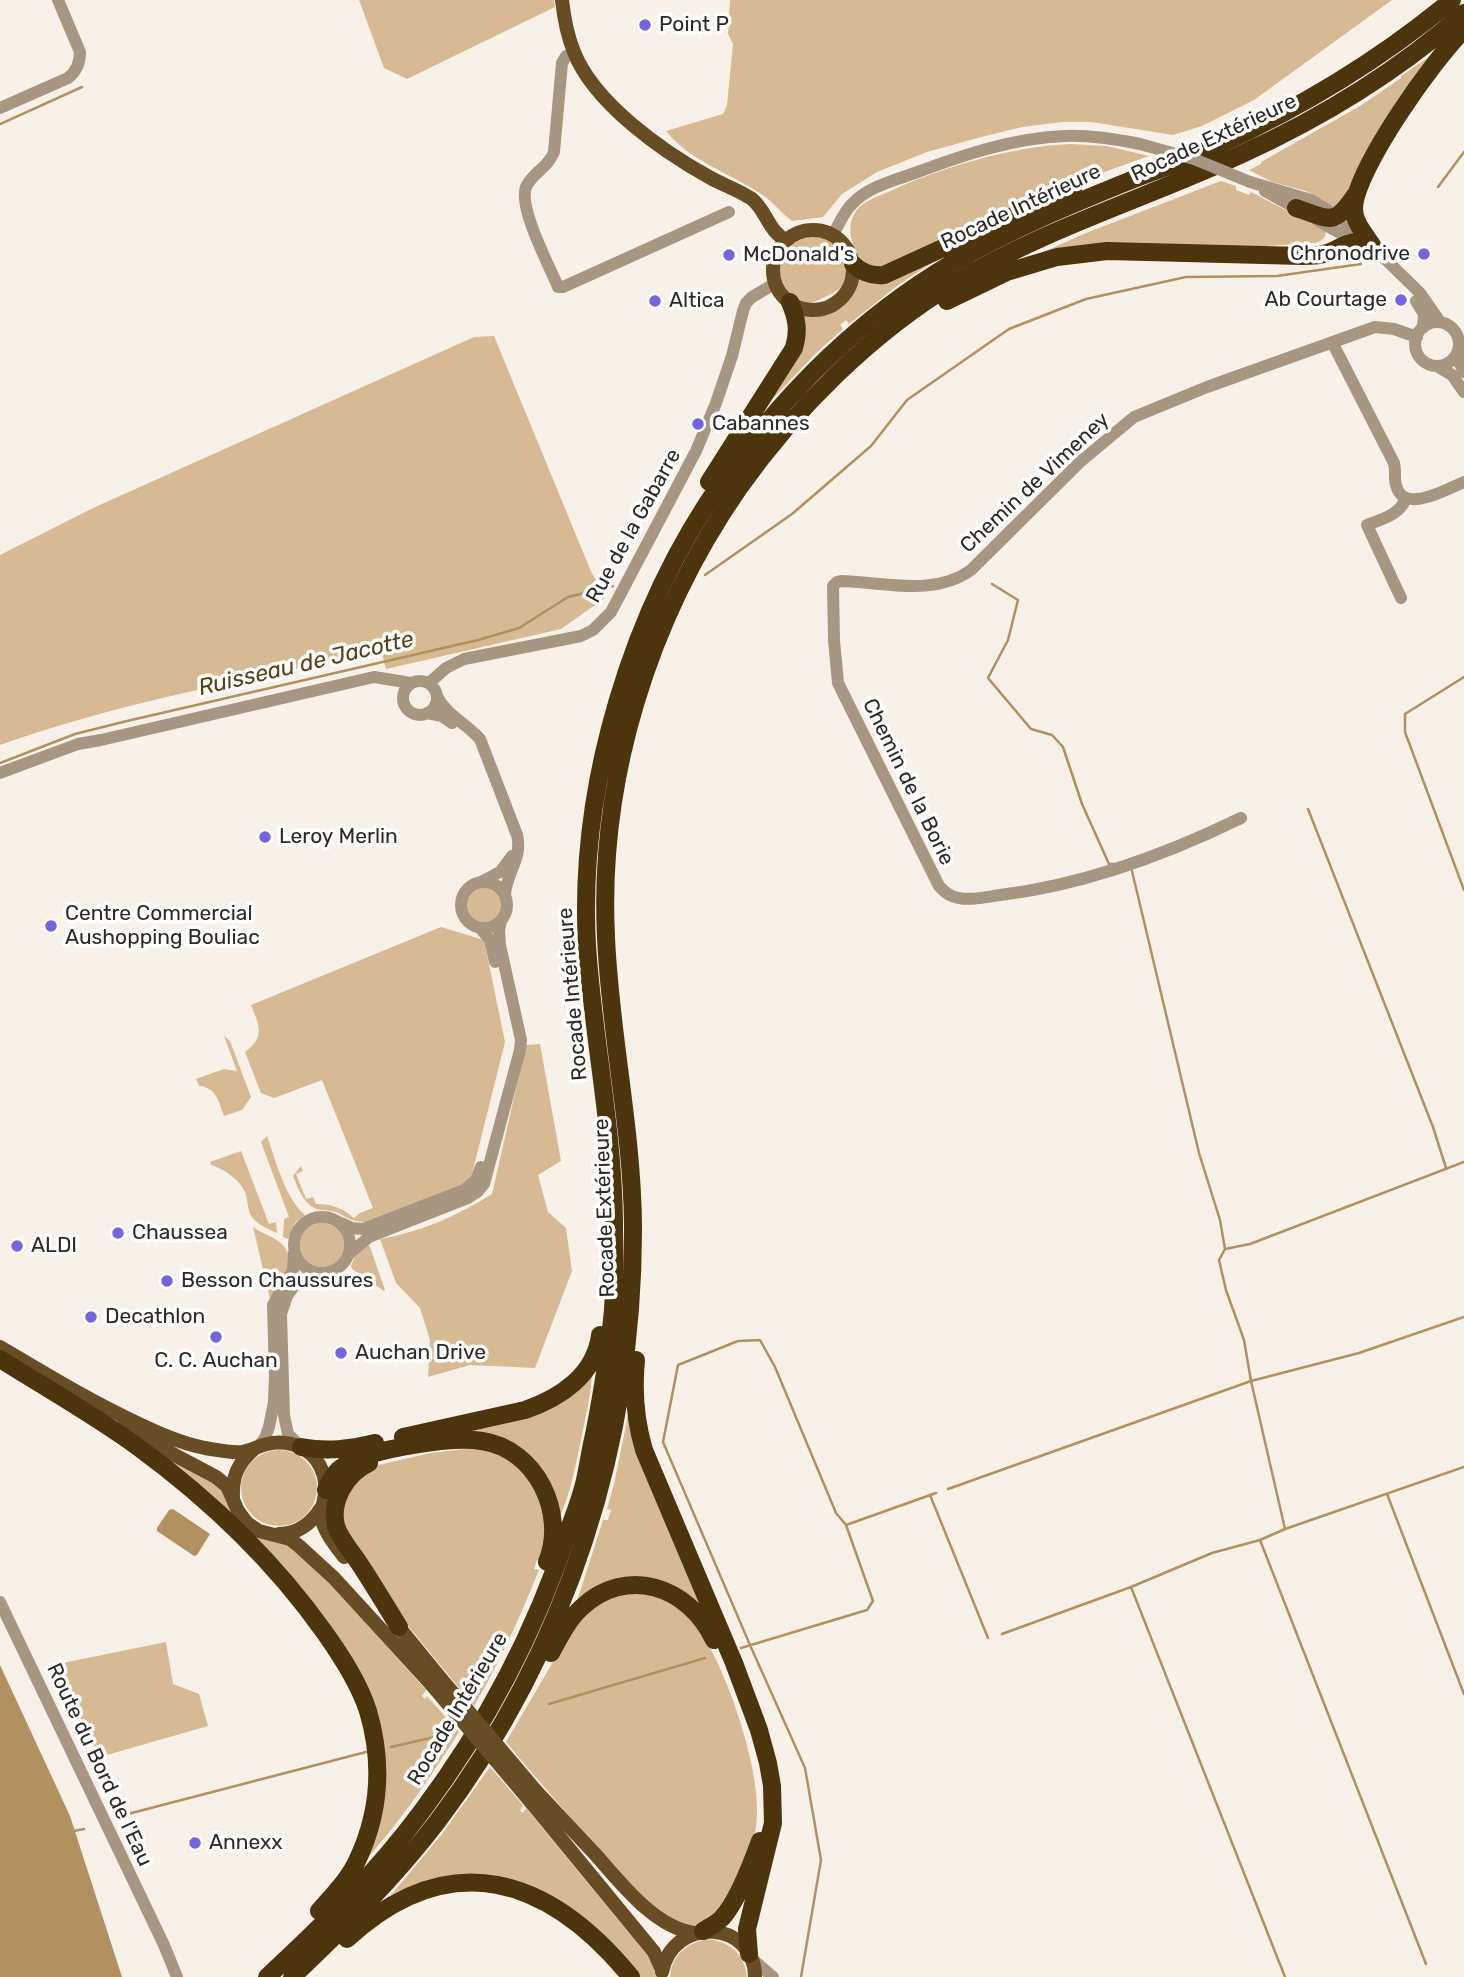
<!DOCTYPE html>
<meta charset="utf-8">
<style>
body{margin:0}
canvas{display:block;background:#f8f1e9}
</style>
<canvas width="1464" height="1977"></canvas>
<script>
const g = document.querySelector('canvas').getContext('2d');
g.lineJoin = 'round';
function paint(path, color) {
  g.fillStyle = color;
  g.fill(path, 'evenodd');
}
function stroke(path, color, width, dash) {
  g.strokeStyle = color;
  g.lineWidth = width;
  g.lineCap = dash ? 'butt' : 'round';
  g.setLineDash(dash || []);
  g.stroke(path);
}
function write(font, color, halo, rows, align = 'center') {
  g.font = font + ' Rubik,sans-serif';
  g.lineWidth = 7;
  g.setLineDash([]);
  g.textBaseline = 'middle';
  g.strokeStyle = halo;
  g.fillStyle = color;
  for (const [text, x, y, turn = 0] of rows) {
    g.save();
    g.translate(x, y);
    g.rotate((+turn || 0) * Math.PI / 180);
    g.textAlign = isNaN(turn) ? turn : align;
    if (halo) g.strokeText(text, 0, 0);
    g.fillText(text, 0, 0);
    g.restore();
  }
}
paint(new Path2D(`
 M359,0H554L555,7L407,79L384,68Z
 M730,0H1392L1254,100L1202,126L1173,135L1091,122H1062L1022,127L985,136L927,152L877,172L842,194L823,217L792,221C780,212 771,199 758,192C727,172 690,161 666,131L723,114L727,105L733,44L728,34Z
 M1426,59L1429,61L1339,209L1306,191L1272,182L1249,170L1261,164V162L1360,106L1401,78V76Z
 M1071,144L1107,146L1149,156L1057,189L1055,187L1047,188L1048,190L1042,192L1043,194L1003,210L881,268L859,263C854,245 844,229 856,211C863,201 877,197 888,192C945,166 1009,147 1071,144Z
 M1221,181L1236,186V190L1249,195L1251,192L1326,231C1326,239 1321,241 1315,243L1023,261L1086,233Z
 M809,236C816,236 824,236 831,240C844,248 854,270 844,284C837,293 820,299 810,304C770,294 770,248 809,236Z
 M945,254L897,286L849,324L846,320L840,325L843,329L816,353L764,408L800,315C829,318 851,307 858,276Z
 M494,336L590,569L605,598L561,629L386,669L381,651C253,679 123,701 0,745V555L93,508L474,337Z
 M466 905a18 18 0 1 1 36 0a18 18 0 1 1-36 0Z
 M441,927L484,940L505,1042L471,1178L458,1188L365,1222C353,1222 348,1218 338,1213C332,1210 328,1211 321,1210C305,1208 298,1189 293,1176L301,1166L303,1171L296,1174L306,1199L313,1197L316,1204C332,1204 342,1208 354,1218L360,1213L373,1208L322,1080L274,1098L261,1093L245,1052C266,1037 259,1025 251,1005Z
 M224,1036L230,1041L251,1097L242,1110L224,1116C219,1102 216,1087 199,1086L196,1079L224,1069L237,1071Z
 M540,1044L561,1161L538,1175L548,1212L566,1228L572,1271L535,1368L470,1365L428,1377L430,1340L420,1308L396,1283L380,1239C421,1232 457,1216 492,1194L526,1045Z
 M267,1136C276,1161 285,1198 305,1215L295,1223L288,1239L283,1237L284,1219L289,1217L261,1142Z
 M241,1151L269,1224L276,1222L277,1233C268,1229 255,1224 250,1214C247,1207 248,1199 245,1192C239,1179 224,1169 211,1165L210,1162Z
 M300 1245a22 22 0 1 1 44 0a22 22 0 1 1-44 0Z
 M253,1227C272,1240 287,1238 291,1264L270,1299Z
 M367,1244L370,1247L385,1290L384,1291L352,1269L351,1266L358,1248Z
 M592,1369C592,1391 586,1414 582,1435C576,1463 571,1494 558,1520L555,1502L495,1437L478,1432H458L523,1415Z
 M630,1406L721,1645L666,1585L577,1601L603,1520H608L611,1510L607,1509L614,1484Z
 M143,1443L220,1486L229,1506L290,1545L331,1584L426,1690L422,1696L425,1699L427,1696L459,1732C431,1777 401,1820 366,1860L381,1754L319,1616Z
 M473,1448L487,1450L513,1462L537,1488L547,1526L541,1561L537,1560L534,1569L539,1570C520,1617 500,1662 474,1706L404,1621L339,1526L341,1498L370,1467L430,1453Z
 M241 1488a38 38 0 1 1 76 0a38 38 0 1 1-76 0Z
 M633,1592C650,1593 673,1600 686,1613C721,1648 758,1760 757,1809C757,1819 756,1832 753,1841C749,1851 726,1909 721,1913C713,1920 696,1930 687,1927C649,1914 622,1876 596,1847C566,1812 536,1778 506,1742L577,1621L613,1595Z
 M166,1642L173,1684L199,1694L208,1726L100,1757L53,1665Z
 M490,1767L523,1805L520,1811L523,1813L526,1808L652,1961L656,1977H637L512,1882L386,1901L442,1834Z
 M708,1939C730,1942 745,1954 747,1977H670C672,1954 687,1943 708,1939Z`), '#d7ba94');
paint(new Path2D(`
 M173,1509L210,1534L197,1555L194,1556L157,1531V1528L169,1510Z
 M0,1665L70,1816L122,1977H0Z`), '#b3905f');
stroke(new Path2D(`
 M0,124L82,87
 M1438,187L1464,152
 M705,575L792,514L871,446L907,400L1009,329L1086,299L1186,277L1277,276L1361,264
 M992,584L1018,600L1008,640L988,678L1031,729L1052,735L1063,747L1082,804L1109,864H1115
 M1464,677L1405,714V732L1464,890
 M0,763L75,734L127,721L478,640L519,628L568,597L613,586
 M1308,809L1433,1127L1446,1168
 M1225,1249L1250,1244L1464,1162
 M948,1489L1251,1381L1359,1353L1464,1317
 M1387,1494L1464,1694
 M930,1495L988,1638
 M1285,1529L1464,1467
 M1260,1540L1426,1964
 M1131,1587L1285,1977
 M1002,1634L1131,1587L1212,1553L1260,1540L1285,1529L1251,1381L1244,1340L1226,1290L1219,1260L1225,1249L1220,1220L1199,1153L1132,871
 M741,1648L867,1610L873,1601L846,1525L936,1493
 M549,1704L705,1658
 M391,1747L448,1734
 M124,1815L366,1752
 M74,1831L84,1829
 M801,1977L821,1860L805,1768L750,1645L663,1442L678,1365L738,1341L760,1340L775,1367L836,1513L846,1525`), '#b3905f', 2.5);
stroke(new Path2D(`
 M574,53L566,56L562,63L554,152C548,168 532,173 526,187C518,207 549,265 558,287H563L729,212
 M0,108L68,78C77,71 80,63 80,52L58,0
 M1250,182L1311,200L1338,216L1373,247L1420,293L1440,322
 M1265,191L1301,211
 M1317,220L1359,244
 M833,235C839,224 844,211 853,203C868,187 895,180 915,173C963,155 1013,138 1065,136C1090,135 1115,139 1140,144
 M1416,301L1424,314L1423,328
 M1415 344a22 22 0 1 1 44 0a22 22 0 1 1-44 0Z
 M1332,342L1394,463C1396,471 1394,478 1396,485C1403,515 1447,489 1464,482
 M1458,350L1459,362L1464,372
 M1437,366L1452,375L1464,392
 M1401,598L1367,525C1382,519 1400,515 1406,498
 M403 698a17 17 0 1 1 34 0a17 17 0 1 1-34 0Z
 M429,683L446,668L464,659L581,636L593,630L611,612L696,451L716,403L732,356L743,311L746,303L752,297L776,283
 M437,696C446,715 466,723 480,739L517,835C523,858 506,873 505,895
 M427,713L442,716L452,723
 M0,773L78,744L101,740L374,677L411,683
 M1241,818C1165,855 1085,885 1000,895C985,897 966,902 952,896C946,894 943,890 939,886L838,683L834,640L833,586L837,582L841,581C884,582 934,597 971,570L1080,462L1134,417L1207,387L1375,327L1394,329L1417,337
 M461 905a23 23 0 1 1 46 0a23 23 0 1 1-46 0Z
 M481,882L500,872L512,856
 M480,928L490,940L495,962
 M294 1245a28 28 0 1 1 56 0a28 28 0 1 1-56 0Z
 M341,1223L352,1228L363,1229L464,1190L476,1180L481,1167
 M350,1253L369,1237L468,1198L477,1192L484,1184L520,1050L521,1040L500,945L499,930L501,921
 M301,1447L288,1434L284,1415L281,1314L287,1296L294,1286L308,1277L320,1274
 M257,1448L265,1438L269,1427L274,1402L275,1375L273,1305L293,1270L294,1253
 M0,1602L164,1945L177,1977
 M752,1959L773,1977`), '#a79782', 12);
stroke(new Path2D(`
 M562,0C564,18 567,35 574,52C594,103 662,151 709,177C723,185 739,190 752,199C762,207 766,220 774,230C777,234 781,237 785,241
 M773 270a40 40 0 1 1 80 0a40 40 0 1 1-80 0Z
 M0,1347C44,1373 88,1400 135,1422C158,1433 180,1443 205,1448C217,1450 230,1453 242,1452C251,1451 258,1446 267,1444C283,1440 300,1444 312,1455C323,1466 328,1484 324,1499C323,1506 320,1513 322,1520C325,1533 336,1546 344,1557
 M122,1427L216,1477L227,1486L238,1511L247,1523L259,1531L290,1539L299,1546L334,1578L431,1684
 M233,1497C232,1476 238,1463 254,1449
 M279,1534C298,1534 311,1524 321,1508
 M393,1620L437,1674
 M536,1791C556,1812 575,1833 595,1854C621,1883 654,1927 694,1933
 M530,1801L654,1952L662,1970
 M662,1972C673,1915 755,1920 755,1977`), '#674c24', 14);
stroke(new Path2D(`
 M1296,208C1330,219 1333,228 1356,194
 M1373,247C1366,235 1354,223 1354,209C1354,171 1435,57 1464,30
 M853,264C862,273 871,276 884,275L1026,210L1073,192
 M947,301L1007,272L1057,257L1107,251L1302,256C1310,256 1319,256 1327,253C1337,250 1344,243 1356,242
 M709,482L794,348C799,330 797,319 790,302
 M0,1359C46,1388 94,1415 138,1447C209,1499 274,1561 325,1633C342,1657 359,1683 368,1711C383,1762 380,1813 357,1861C349,1879 332,1896 319,1911
 M636,1360C633,1391 635,1420 644,1450L734,1663L759,1730L768,1763L772,1786L773,1823L747,1929L749,1954
 M403,1437L525,1410C560,1398 595,1375 600,1335
 M301,1447C327,1452 350,1449 375,1443
 M369,1463C346,1474 330,1501 336,1526C340,1539 351,1551 359,1563C373,1584 386,1606 399,1627
 M326,1490C330,1479 335,1471 345,1465C371,1449 452,1436 482,1441C536,1449 567,1513 547,1562
 M551,1653C559,1638 568,1620 581,1608C626,1565 689,1586 714,1640
 M703,1931C709,1927 716,1924 722,1918C737,1902 752,1863 760,1841
 M347,1939C450,1844 549,1877 631,1977
 M267,1977C322,1926 377,1872 422,1811C485,1727 535,1632 568,1532C573,1517 580,1501 584,1484C588,1468 590,1451 594,1435C602,1394 609,1352 613,1310C615,1281 614,1251 614,1221C613,1128 593,1038 587,945C578,786 632,609 723,480C784,394 860,318 951,264C1009,230 1072,204 1134,179C1162,168 1190,159 1216,146C1300,108 1381,59 1452,0
 M292,1977C344,1928 394,1878 437,1822C568,1649 634,1440 633,1225C632,1127 610,1034 606,937C598,779 649,618 739,488C795,409 872,332 956,282C1046,228 1147,198 1242,154C1321,118 1399,70 1464,13`), '#4c340d', 18);
stroke(new Path2D(`
 M1140,144L1194,159L1250,182`), '#a79782', 12);
stroke(new Path2D(`
 M437,1674L536,1791
 M431,1684L530,1801`), '#674c24', 14);
for (const [x, y, r, color] of [
 [645,25,7,"#7464df"],
 [1424,254,7,"#7464df"],
 [729,255,7,"#7464df"],
 [1401,300,7,"#7464df"],
 [655,301,7,"#7464df"],
 [698,424,7,"#7464df"],
 [265,837,7,"#7464df"],
 [51,926,7,"#7464df"],
 [118,1233,7,"#7464df"],
 [17,1246,7,"#7464df"],
 [167,1281,7,"#7464df"],
 [91,1317,7,"#7464df"],
 [216,1337,7,"#7464df"],
 [341,1353,7,"#7464df"],
 [195,1843,7,"#7464df"]
]) {
  const dot = new Path2D();
  dot.arc(x, y, r, 0, 2 * Math.PI);
  g.fillStyle = color;
  g.fill(dot);
  stroke(dot, '#fff', 2.5);
}
write('21px', '#2b2925', '#fff', [
 ["Point P",659,25],
 ["Chronodrive",1410,254,"right"],
 ["McDonald's",743,255],
 ["Ab Courtage",1387,300,"right"],
 ["Altica",669,301],
 ["Cabannes",712,424],
 ["Leroy Merlin",279,837],
 ["Centre Commercial",65,914],
 ["Aushopping Bouliac",65,938],
 ["Chaussea",132,1233],
 ["ALDI",31,1246],
 ["Besson Chaussures",181,1281],
 ["Decathlon",105,1317],
 ["Auchan Drive",355,1353],
 ["C. C. Auchan",216,1361,"center"],
 ["Annexx",209,1843]
], 'left');
write('21px', '#2b2925', '#fff', [
 ["Rocade Extérieure",1214,138,-25],
 ["Rocade Intérieure",1021,207,-25],
 ["Chemin de Vimeney",1035,483,-43],
 ["Rue de la Gabarre",634,526,-61],
 ["Chemin de la Borie",908,782,64],
 ["Rocade Intérieure",573,994,-95],
 ["Rocade Extérieure",605,1208,-92],
 ["Rocade Intérieure",458,1709,-59],
 ["Route du Bord de l'Eau",99,1765,65]
]);
write('italic 23px', '#593f18', '#fff', [
 ["Ruisseau de Jacotte",306,664,-13]
]);
</script>
